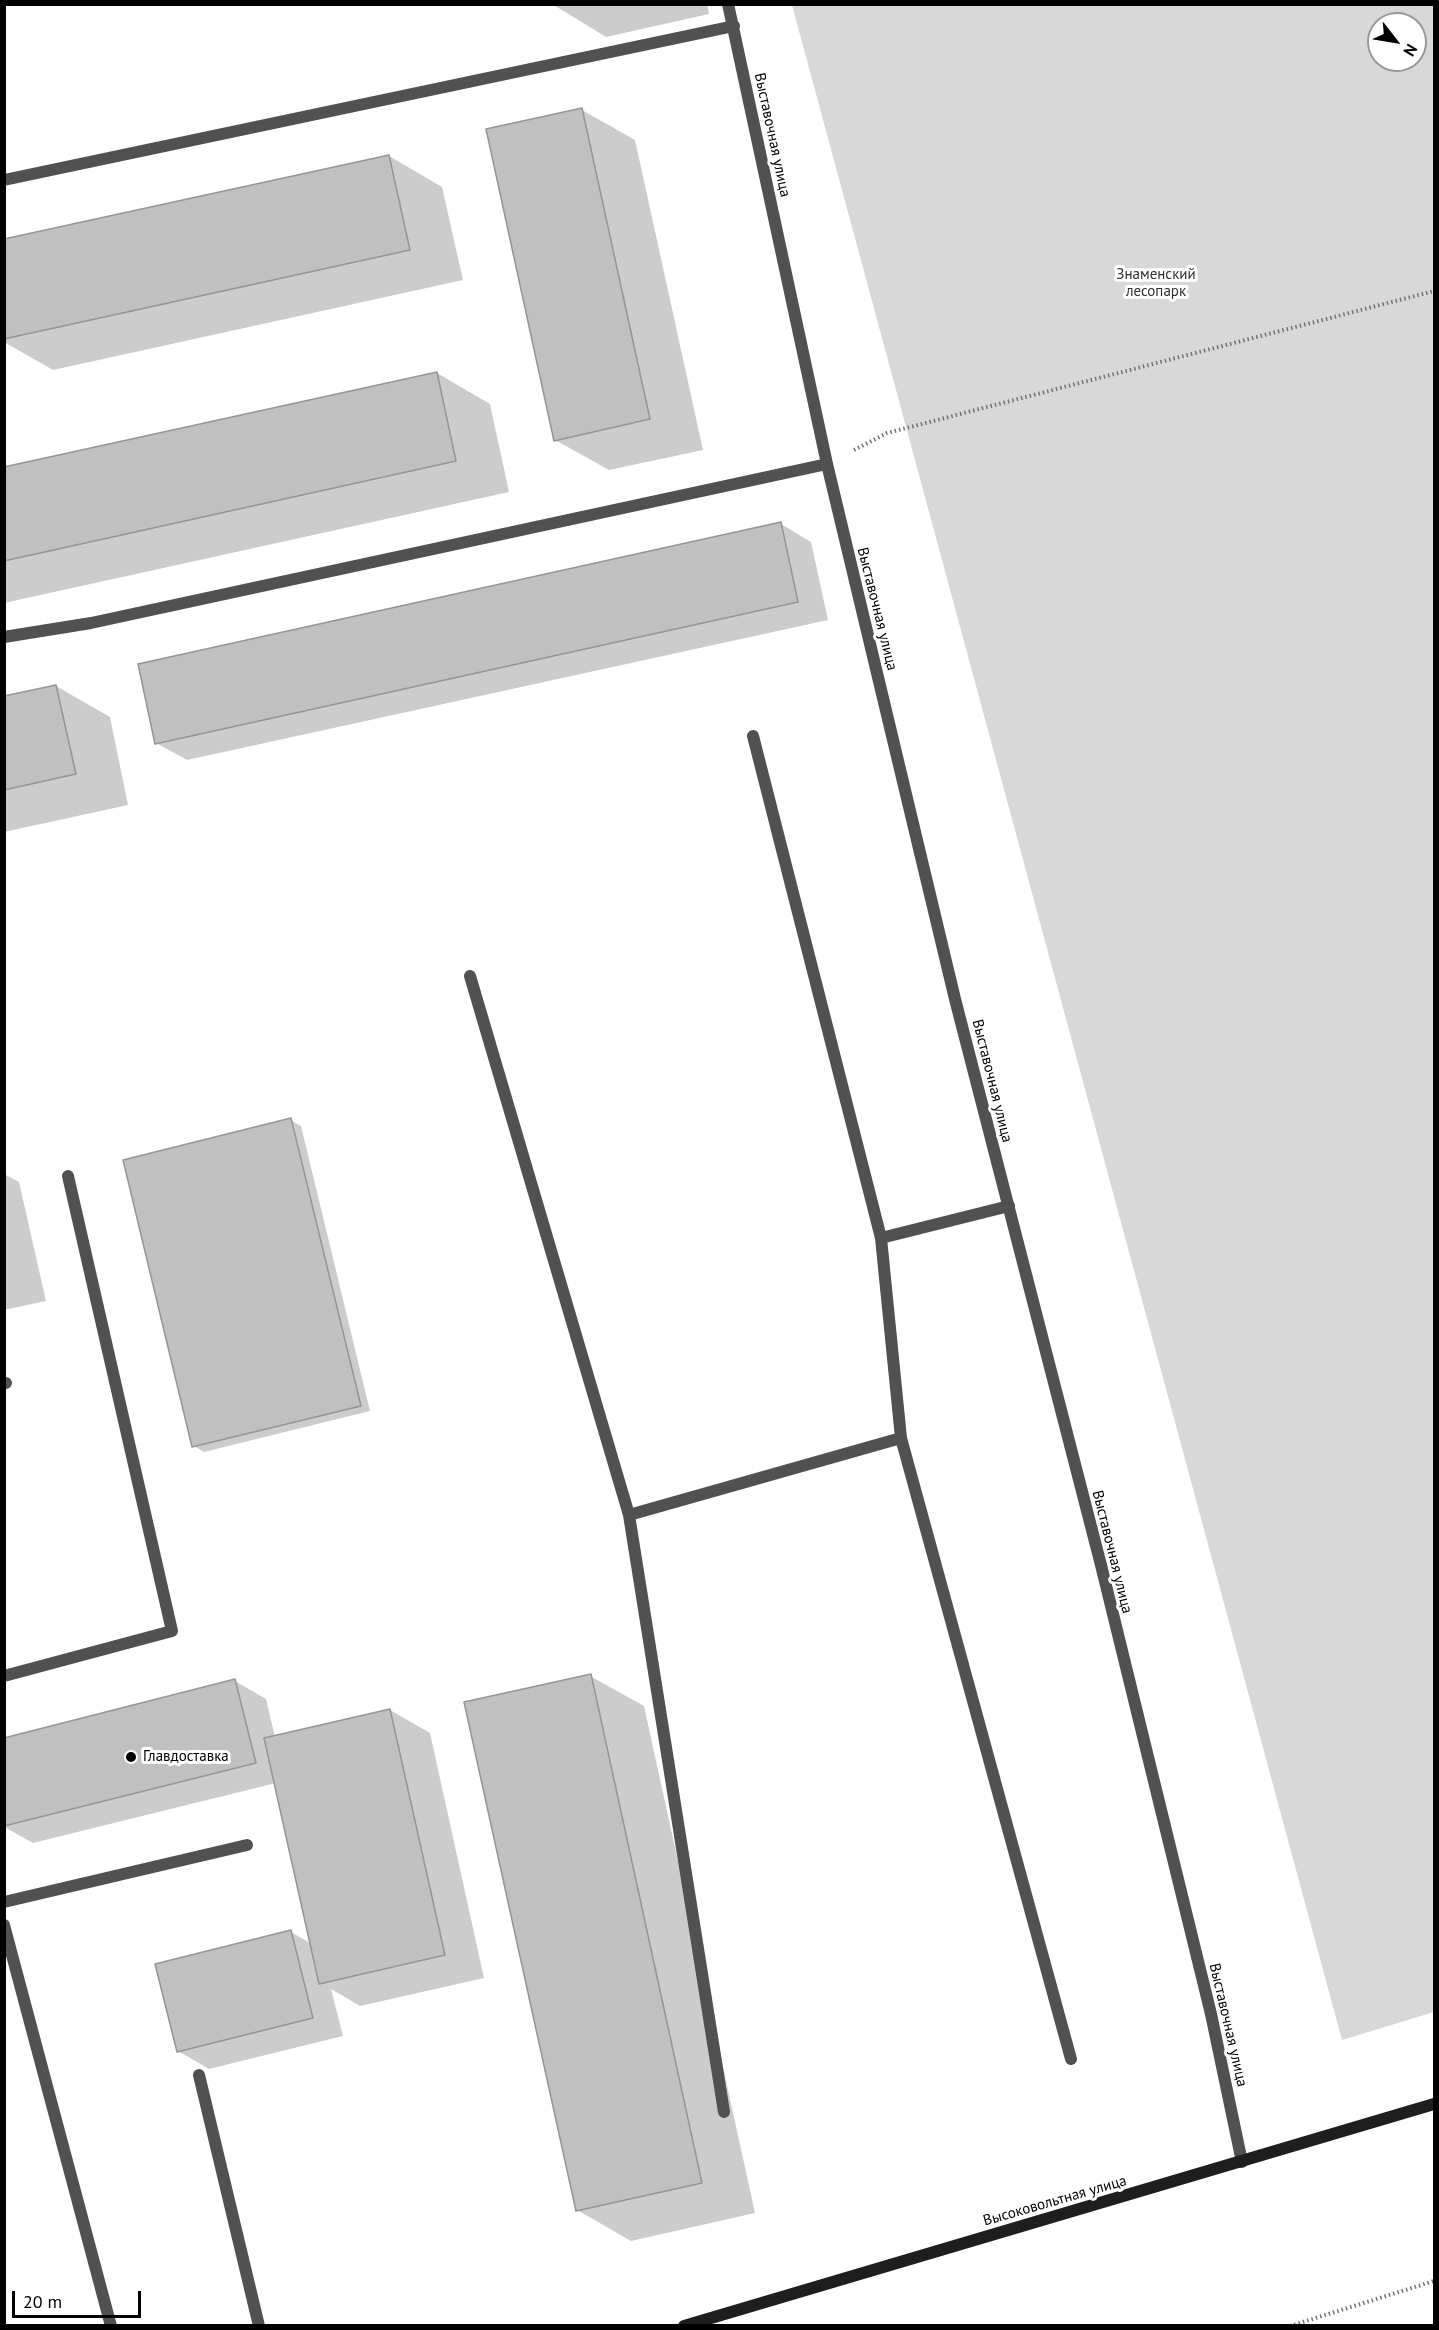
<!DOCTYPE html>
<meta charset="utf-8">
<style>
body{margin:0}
#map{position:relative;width:1439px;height:2330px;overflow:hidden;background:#fff;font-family:"PT Sans",sans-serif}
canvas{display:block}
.frame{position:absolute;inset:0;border:6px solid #000;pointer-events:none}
.north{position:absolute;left:1367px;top:12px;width:60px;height:60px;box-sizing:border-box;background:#fff;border:2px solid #999;border-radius:50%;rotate:121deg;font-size:16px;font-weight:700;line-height:24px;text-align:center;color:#000}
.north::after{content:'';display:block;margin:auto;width:21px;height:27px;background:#000;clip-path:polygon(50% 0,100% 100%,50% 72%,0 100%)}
.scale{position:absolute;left:12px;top:2291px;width:129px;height:27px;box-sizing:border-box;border:3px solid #000;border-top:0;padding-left:8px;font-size:18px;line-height:21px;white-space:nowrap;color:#000;-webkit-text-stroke:4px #fff;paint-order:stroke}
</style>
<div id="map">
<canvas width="1439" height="2330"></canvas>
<div class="frame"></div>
<div class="north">N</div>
<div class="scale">20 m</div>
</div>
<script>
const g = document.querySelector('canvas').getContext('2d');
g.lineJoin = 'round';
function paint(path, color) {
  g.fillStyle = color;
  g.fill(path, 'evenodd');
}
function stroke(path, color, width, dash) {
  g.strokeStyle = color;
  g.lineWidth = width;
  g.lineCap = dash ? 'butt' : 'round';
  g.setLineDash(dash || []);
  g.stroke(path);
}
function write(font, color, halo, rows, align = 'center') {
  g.font = font + ' "PT Sans",sans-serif';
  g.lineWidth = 6;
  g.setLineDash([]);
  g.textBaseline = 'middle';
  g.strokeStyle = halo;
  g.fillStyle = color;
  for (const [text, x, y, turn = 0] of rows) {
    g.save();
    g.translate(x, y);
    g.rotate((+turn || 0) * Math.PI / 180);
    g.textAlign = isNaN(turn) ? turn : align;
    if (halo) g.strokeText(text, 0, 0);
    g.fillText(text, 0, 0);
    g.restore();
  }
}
paint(new Path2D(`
 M792,5H1434V2012L1342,2040ZM1379,24H1415V60H1379Z`), '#d8d8d8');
paint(new Path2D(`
 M552,4H707L709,14L606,37Z
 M582,110L635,140L703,450L609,470L555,440Z
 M389,156L442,187L463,280L53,370L4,342V241Z
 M437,373L490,404L509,492L4,603V469Z
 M781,524L811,542L828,620L187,760L156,743Z
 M56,686L110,717L128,805L4,832V698Z
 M290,1120L301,1126L370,1411L204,1452L194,1446Z
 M4,1174L19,1182L46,1301L4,1310Z
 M590,1676L644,1706L755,2213L631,2241L577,2210Z
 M235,1681L266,1699L275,1737L390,1710L430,1733L484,1978L360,2006L331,1989L343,2036L209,2069L178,2051L291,1932L312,1944L276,1783L33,1843L4,1827V1739Z`), '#0003');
const building = new Path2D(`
 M582,108L650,419L554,441L486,129Z
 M389,155L410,250L4,339V239Z
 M437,372L456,461L4,561V467Z
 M781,522L798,602L155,744L138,664Z
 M56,685L76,774L4,790V696Z
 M291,1118L361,1406L192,1447L123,1160Z
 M591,1674L702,2183L576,2211L464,1702Z
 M235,1679L256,1763L4,1826V1738Z
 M390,1709L445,1955L319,1984L264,1738Z
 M291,1930L313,2018L177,2052L155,1964Z`);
paint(building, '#c0c0c0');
stroke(building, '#959595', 1.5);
stroke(new Path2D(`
 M854,450L887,433L1434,291
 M1290,2326L1434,2281`), '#737373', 4, [1.5, 3]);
stroke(new Path2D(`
 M753,736L881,1238
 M470,976L629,1515L901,1438
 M1009,1206L881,1238L901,1438L1071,2059
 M4,1383H6
 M629,1515L724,2112
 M4,1676L172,1631L68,1176
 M4,1902L247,1845
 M4,1925L111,2326
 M199,2075L259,2326`), '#515151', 12);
stroke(new Path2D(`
 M728,4L827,464L955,999L1101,1565L1211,2014L1242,2162
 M4,180L734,26
 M4,637L91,623L827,464`), '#515151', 12);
stroke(new Path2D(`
 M684,2326L1434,2104`), '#1e1e1e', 12);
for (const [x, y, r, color] of [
 [131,1757,6,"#000"]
]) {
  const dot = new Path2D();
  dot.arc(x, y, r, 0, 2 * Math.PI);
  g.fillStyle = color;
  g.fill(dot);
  stroke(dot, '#fff', 2);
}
write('15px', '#000', '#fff', [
 ["Выставочная улица",772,135,78],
 ["Выставочная улица",877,609,76],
 ["Выставочная улица",992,1081,76],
 ["Выставочная улица",1112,1552,76],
 ["Выставочная улица",1228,2025,77],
 ["Высоковольтная улица",1055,2201,-16]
]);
write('15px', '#2f2f2f', '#fff', [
 ["Знаменский",1156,275],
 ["лесопарк",1156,292]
]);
write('15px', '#000', '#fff', [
 ["Главдоставка",143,1757]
], 'left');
</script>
